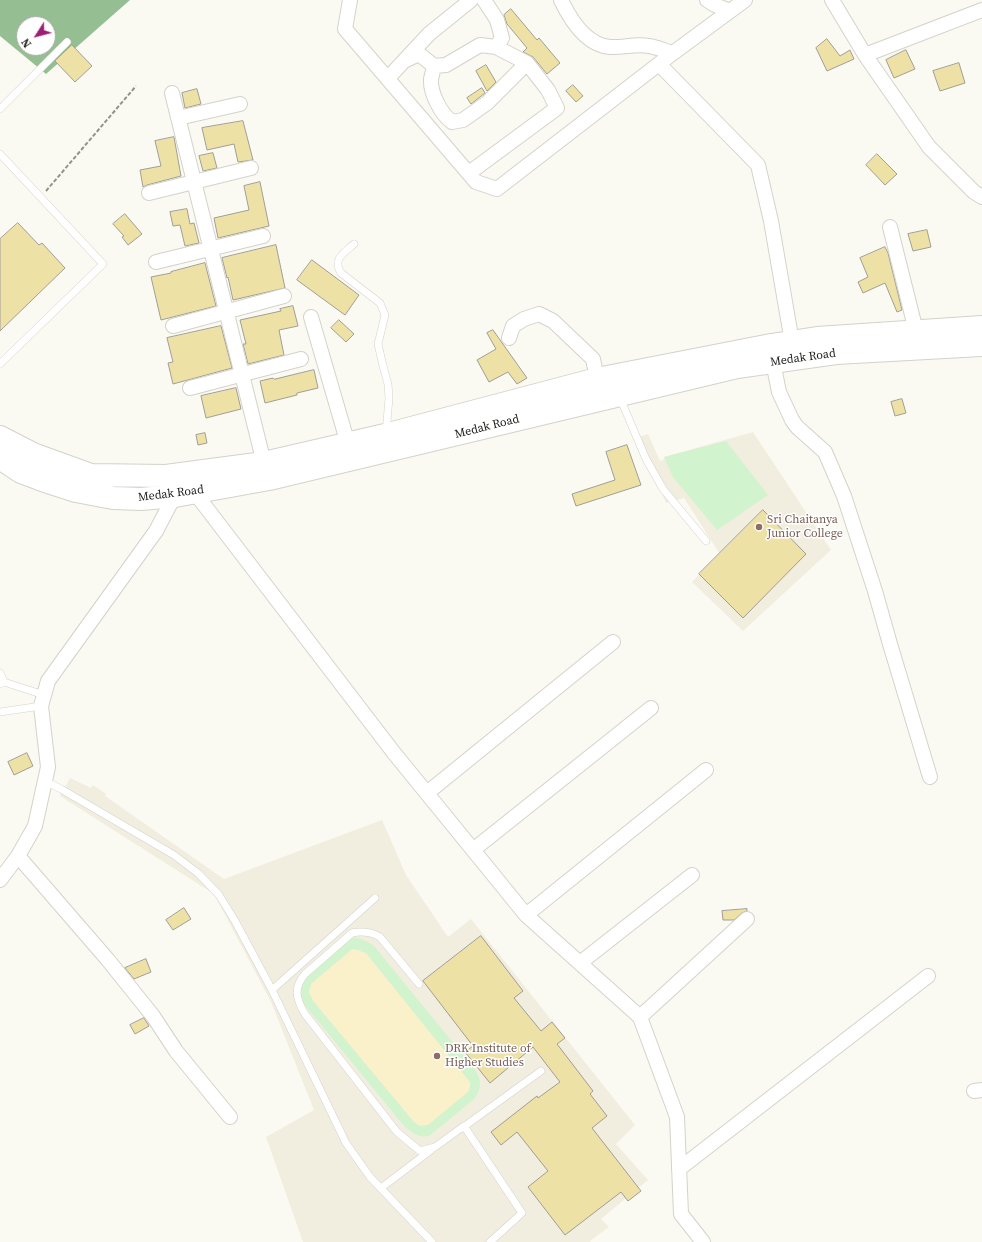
<!DOCTYPE html>
<style>
body{margin:0}
#map{position:relative;width:982px;height:1242px;overflow:hidden;background:#fbfaf2;font-family:"Source Serif 4",serif}
canvas{display:block}
.north{position:absolute;left:16px;top:16px;width:40px;height:40px;box-sizing:border-box;background:#fff;border:1px solid #a4a4a3;border-radius:50%;rotate:234deg;font-size:11px;font-weight:700;line-height:16px;text-align:center;color:#1b1b18}
.north::after{content:'';display:block;margin:auto;width:14px;height:18px;background:#9d1f75;clip-path:polygon(50% 0,100% 100%,50% 72%,0 100%)}
</style>
<div id="map">
<canvas width="982" height="1242"></canvas>
<div class="north">N</div>
</div>
<script>
const g = document.querySelector('canvas').getContext('2d');
g.lineJoin = 'round';
function paint(path, color) {
  g.fillStyle = color;
  g.fill(path, 'evenodd');
}
function stroke(path, color, width, dash) {
  g.strokeStyle = color;
  g.lineWidth = width;
  g.lineCap = dash ? 'butt' : 'round';
  g.setLineDash(dash || []);
  g.stroke(path);
}
function write(font, color, halo, rows, align = 'center') {
  g.font = font + ' "Source Serif 4",serif';
  g.lineWidth = 3;
  g.setLineDash([]);
  g.textBaseline = 'middle';
  g.strokeStyle = halo;
  g.fillStyle = color;
  for (const [text, x, y, turn = 0] of rows) {
    g.save();
    g.translate(x, y);
    g.rotate((+turn || 0) * Math.PI / 180);
    g.textAlign = isNaN(turn) ? turn : align;
    if (halo) g.strokeText(text, 0, 0);
    g.fillText(text, 0, 0);
    g.restore();
  }
}
paint(new Path2D(`
 M753,432L831,550L743,631L692,582L719,553L684,498L666,503L638,437L648,434L660,461L665,459L664,457Z
 M70,778L91,788L93,785L106,794L105,796L224,879L382,820L406,875L448,937L471,919L635,1125L616,1144L648,1180L601,1219L609,1227L590,1241L591,1242H303L266,1137L314,1110L271,1002L214,894L60,796Z`), '#f1eedf');
paint(new Path2D(`
 M726,441L768,495L717,530L673,477L664,457Z
 M358,938L366,941L374,946L476,1071C482,1082 481,1089 474,1099L429,1136C419,1138 413,1133 405,1127L304,1004C301,998 299,992 301,986C305,976 339,945 349,940C352,938 355,938 358,938ZM353,949L360,950L420,1126L414,1122L314,1002L309,990L312,983L350,951Z`), '#d1f3ce');
paint(new Path2D(`
 M0,0H130L46,74L0,36ZM24,24H48V48H24Z`), '#95bf92');
paint(new Path2D(`
 M353,949L366,953L470,1082V1087L468,1092L428,1125L420,1126L414,1122L314,1002L309,993L312,983L350,951Z`), '#faf0ca');
const building = new Path2D(`
 M511,9L537,40L539,38L560,63L547,74L533,57L523,52L527,48L507,24L504,15Z
 M827,39L840,56L850,50L854,59L827,71L816,48Z
 M72,45L92,66L75,82L55,61Z
 M906,50L915,69L894,78L886,60Z
 M959,63L965,83L940,91L933,71Z
 M486,65L496,82L487,91L476,71Z
 M573,85L583,96L576,102L566,91Z
 M482,88L485,93L471,104L467,98Z
 M197,89L201,104L185,108L182,93Z
 M243,121L253,160L238,162L234,144L207,150L202,128Z
 M174,137L181,176L147,185L143,187L140,170L161,166L155,141Z
 M213,153L217,168L203,171L199,156Z
 M877,154L897,174L885,185L866,165Z
 M260,182L269,226L218,238L214,218L249,210L244,186Z
 M187,209L190,224L194,223L199,243L185,246L180,225L173,226L170,212Z
 M125,214L142,234L128,245L122,237L124,236L113,224Z
 M18,223L39,245L42,243L65,268L0,331V239Z
 M927,230L931,247L913,251L908,234Z
 M276,245L285,288L233,300L228,277L227,278L222,258Z
 M885,247L888,253L902,310L897,312L885,283L863,293L858,282L868,277L860,258Z
 M312,260L359,295L345,315L297,280Z
 M205,263L216,306L161,320L151,277L171,273V272Z
 M293,306L298,326L279,330L284,355L248,364L243,344H246L240,320L281,311L280,309Z
 M339,320L354,334L346,342L331,328Z
 M221,326L232,368L173,384L168,363L173,362L167,338Z
 M493,330L527,378L517,384L508,372L489,382L477,360L496,349L487,333Z
 M314,370L318,388L297,393V395L265,403L260,381L273,378L274,379Z
 M236,388L241,409L206,418L201,396Z
 M902,399L906,413L895,416L891,402Z
 M205,433L207,443L198,445L196,435Z
 M627,445L641,485L576,506L572,494L615,480L606,452Z
 M763,510L806,554L743,618L699,574Z
 M27,753L33,766L14,775L8,762Z
 M184,908L191,919L173,930L166,920Z
 M747,909V911L742,913L734,920H723L722,911Z
 M481,936L523,991L514,998L541,1031L552,1022L565,1038L557,1044L593,1091L590,1094L607,1116L592,1128L641,1191L628,1201L621,1192L565,1235L528,1187L548,1171L517,1132L501,1145L491,1132L537,1096L538,1098L560,1082L533,1047L490,1083L465,1052L473,1046L423,981Z
 M146,959L151,972L134,979L125,968Z
 M144,1018L149,1026L135,1034L130,1025Z`);
paint(building, '#eee1a6');
stroke(building, '#9f9e97', 1);
const service = new Path2D(`
 M0,109L67,42
 M0,154L103,264L0,364
 M354,244C344,253 332,259 341,273L380,303L385,315L378,344L383,366L388,384L389,398L386,433
 M620,398L646,459L663,489L706,541
 M0,673L4,682
 M0,684L4,682L44,695
 M0,712L41,706
 M45,781L61,789L174,855L199,874L219,895L235,921L272,990L346,1143L370,1177L432,1242
 M419,984L380,937C371,932 362,931 352,933L305,974C293,988 296,999 305,1014L397,1132L420,1151L435,1147L464,1126L522,1213L490,1242
 M272,990L375,898
 M462,1128L541,1071
 M381,1188L431,1150`);
const minor = new Path2D(`
 M350,0L345,29L476,182L497,189L673,53L745,0
 M484,0L497,20L502,38L496,47
 M561,0C570,19 586,45 610,47C623,48 636,43 649,46C657,47 665,51 673,53
 M707,0L715,5L730,11
 M832,0L865,55L929,147L974,192L982,197
 M865,55L982,10
 M404,61L419,54L434,66L446,65L480,45L496,47L527,63L548,90L557,108L469,173
 M659,64L758,165L771,221L792,342
 M434,66C433,71 432,75 431,79C430,93 441,114 452,122L463,120L487,103L527,63
 M388,78L429,34L471,0
 M172,93L264,463
 M178,118L240,104
 M149,193L251,168
 M890,227L916,331
 M156,262L263,236
 M311,317L348,444
 M173,326L284,296
 M509,338L513,326L524,319L539,314L553,321L593,359L597,379
 M773,362L779,392L792,420L797,427L825,452L844,496L875,591L890,644L930,777
 M190,388L301,359
 M195,493L394,753L526,915L640,1017L677,1117L681,1214L703,1242
 M427,793L613,642
 M473,850L651,708
 M18,856L108,960L153,1016L176,1051L230,1117
 M0,880L18,856L35,826L48,767L41,706L48,681L156,531L177,491
 M526,915L706,770
 M580,963L692,875
 M640,1017L747,919
 M974,1091L982,1090
 M679,1169L928,976`);
const primary = new Path2D(`
 M0,437L33,454L91,475L166,476L264,463L385,435L597,379L771,345L817,338L982,327
 M0,458L21,472L45,481L76,491L113,498L141,499L175,496L269,479L737,367L836,353L982,345`);
stroke(service, '#d3d2cb', 8);
stroke(minor, '#d3d2cb', 16);
stroke(primary, '#d3d2cb', 24);
stroke(new Path2D(`
 M46,191L136,86`), '#92918b', 2, [4, 2]);
stroke(service, '#fff', 7);
stroke(minor, '#fff', 14);
stroke(primary, '#fff', 22);
for (const [x, y, r, color] of [
 [759,527,4,"#8d6e63"],
 [437,1056,4,"#8d6e63"]
]) {
  const dot = new Path2D();
  dot.arc(x, y, r, 0, 2 * Math.PI);
  g.fillStyle = color;
  g.fill(dot);
  stroke(dot, '#fff', 1.5);
}
write('12px', '#1b1b18', '#fff', [
 ["Medak Road",803,358,-8],
 ["Medak Road",487,427,-14],
 ["Medak Road",171,494,-7]
]);
write('12px', '#785e54', '#fff', [
 ["Sri Chaitanya",767,520],
 ["Junior College",767,534],
 ["DRK Institute of",445,1049],
 ["Higher Studies",445,1063]
], 'left');
</script>
